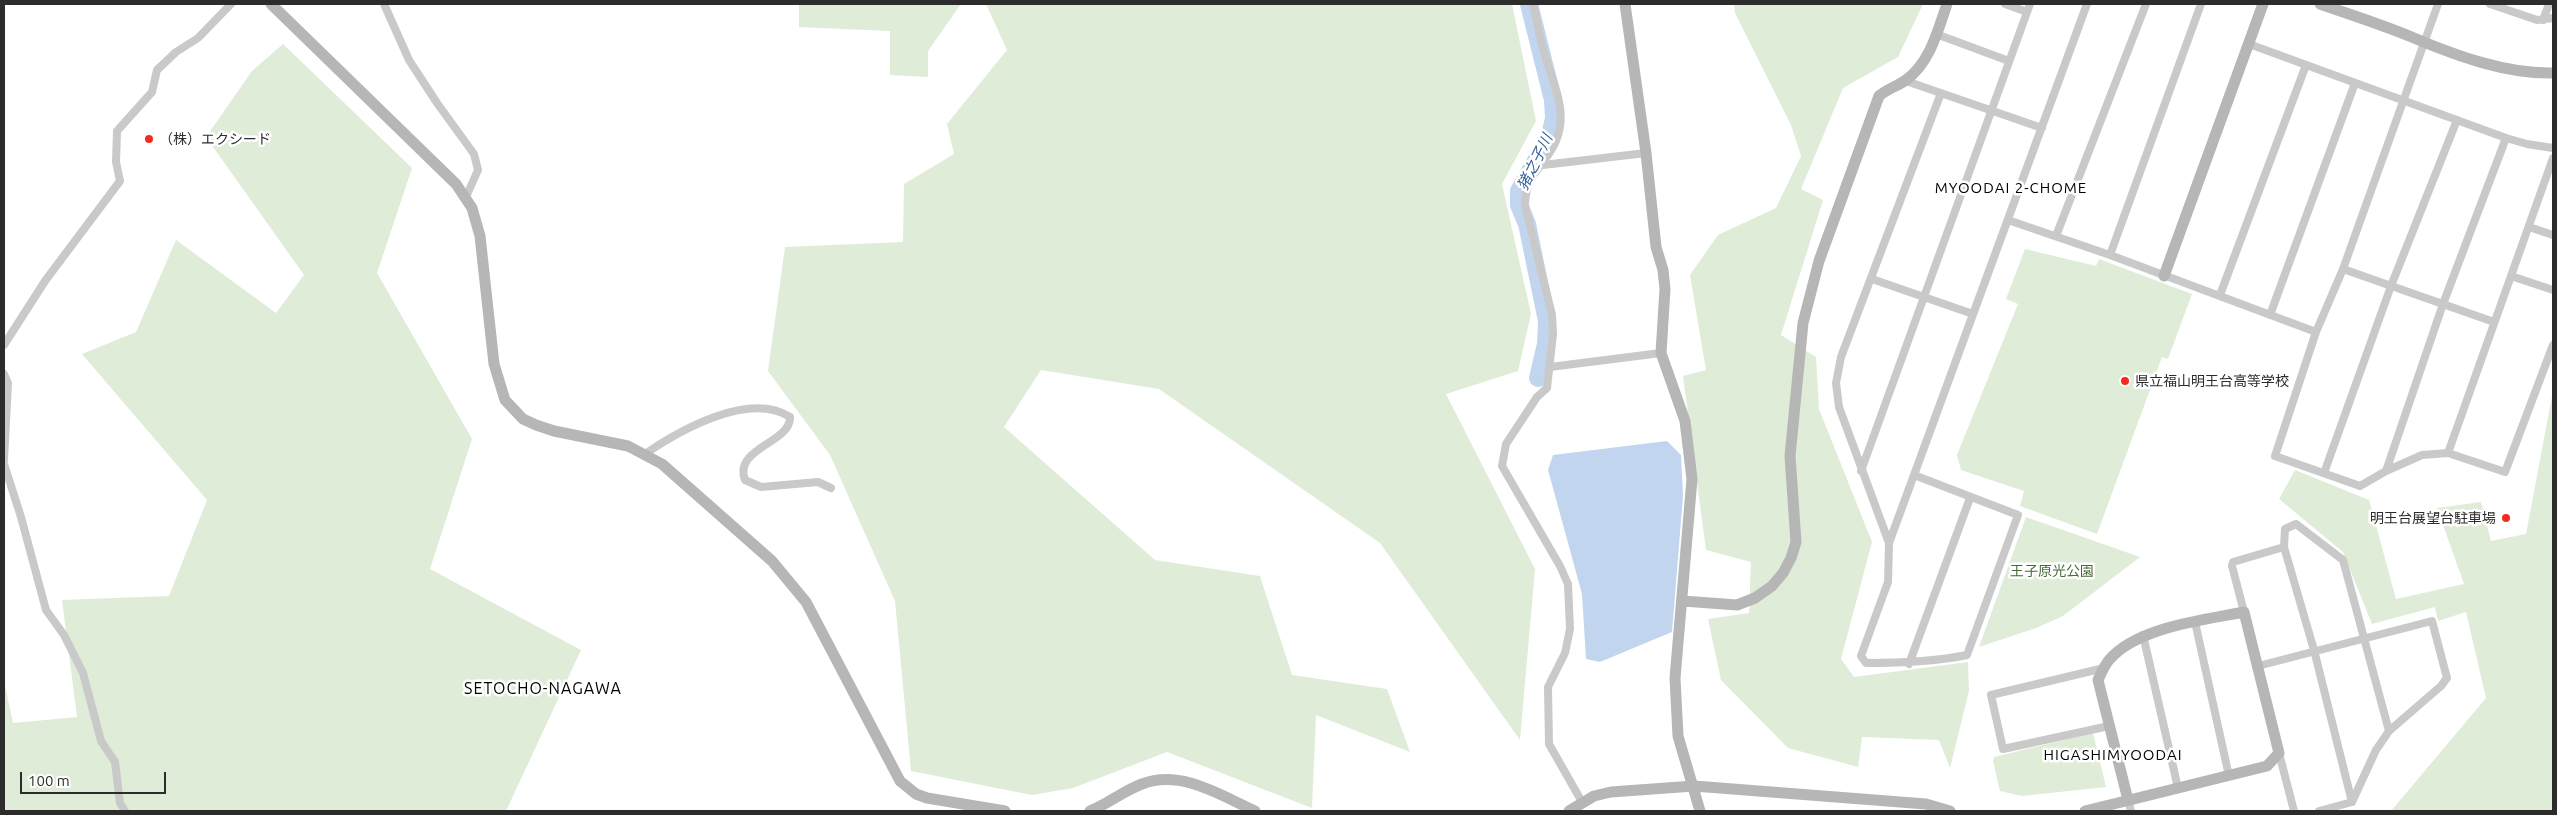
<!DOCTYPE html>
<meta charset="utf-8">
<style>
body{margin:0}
#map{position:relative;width:2557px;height:815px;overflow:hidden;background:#fff;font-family:Ubuntu,sans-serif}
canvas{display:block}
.frame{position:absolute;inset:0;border:5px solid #2c2c2c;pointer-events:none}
.scale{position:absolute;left:20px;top:772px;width:146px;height:22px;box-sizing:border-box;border:2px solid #2c2c2c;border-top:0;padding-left:6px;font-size:15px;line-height:18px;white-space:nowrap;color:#2c2c2c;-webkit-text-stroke:4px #fff;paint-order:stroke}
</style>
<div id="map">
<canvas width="2557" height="815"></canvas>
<div class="frame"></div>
<div class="scale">100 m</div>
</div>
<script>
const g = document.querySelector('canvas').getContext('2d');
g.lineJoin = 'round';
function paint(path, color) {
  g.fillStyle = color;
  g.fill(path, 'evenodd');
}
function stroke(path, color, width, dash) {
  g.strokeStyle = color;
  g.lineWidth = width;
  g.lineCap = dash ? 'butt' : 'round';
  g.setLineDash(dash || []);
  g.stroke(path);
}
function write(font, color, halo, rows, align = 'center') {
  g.font = font + ' Ubuntu,"Noto Sans JP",sans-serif';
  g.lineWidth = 5;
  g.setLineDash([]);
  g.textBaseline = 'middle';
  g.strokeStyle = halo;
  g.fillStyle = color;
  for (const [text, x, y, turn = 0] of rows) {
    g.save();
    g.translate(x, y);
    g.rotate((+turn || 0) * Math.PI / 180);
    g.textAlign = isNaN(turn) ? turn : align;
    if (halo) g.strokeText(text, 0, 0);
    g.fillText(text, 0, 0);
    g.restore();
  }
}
paint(new Path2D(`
 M799,4H961L928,51V77L890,75V31L799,27Z
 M986,4H1512L1536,121L1502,184L1531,314L1518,371L1446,394L1535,569L1520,740L1380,543L1159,389L1041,370L1004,427L1155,560L1260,576L1292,675L1387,689L1410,752L1316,715L1312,808L1167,752L1073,788L1032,795L911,771L895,601L830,455L768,371L785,247L903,242L904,184L954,154L947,124L1007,50Z
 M1734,4H1923L1898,57L1843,88L1801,189L1823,200L1781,335L1816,357L1819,409L1872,542L1841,659L1854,677L1968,662L1969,691L1950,768L1939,740L1862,737L1858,767L1788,748L1721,680L1708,619L1749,613L1751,562L1706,550L1683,376L1706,370L1690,275L1718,235L1776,208L1801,156L1791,125L1735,13Z
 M283,44L412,168L377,273L472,439L430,569L581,650L506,811H4V681L13,723L77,717L62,600L169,596L207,500L82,354L136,332L176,240L276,313L304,275L206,137L252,71Z
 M2025,249L2096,266L2099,259L2192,294L2168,359L2162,357L2097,534L2020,506L2024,491L1961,470L1957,455L2018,304L2006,299Z
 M2553,391V811H2391L2486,698L2466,612L2438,621L2435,607L2372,624L2343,552L2279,499L2295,470L2369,500L2396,599L2464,584L2437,508L2481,502L2491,541L2526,534Z
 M2026,517L2140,557L2063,616L2036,628L1979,647Z
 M2093,733L2106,787L2022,796L2000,791L1993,761L1994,757Z`), '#dfecd7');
paint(new Path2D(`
 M1667,441L1681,455L1683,496L1672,632L1600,662L1586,659L1582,594L1548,470L1553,455Z`), '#c1d6ee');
stroke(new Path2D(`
 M1529,4L1553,100L1554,118L1550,136L1519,191V205L1527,224L1547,321L1546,344L1538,378`), '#c1d6ee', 18);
stroke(new Path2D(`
 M384,4L409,60L437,103L474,154L478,170L466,197
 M1533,4C1537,20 1539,37 1544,52C1552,82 1569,110 1556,141C1544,169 1526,171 1525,205L1552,315L1553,334L1547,388L1537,397L1506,444L1502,466L1560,566L1568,584L1570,629L1565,653L1548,687L1549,744L1582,802
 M2005,4L2027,12
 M2490,4L2537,20L2553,18
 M2543,20L2549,4
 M1936,34L2009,61
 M2249,44L2506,138L2527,144L2553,148
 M1906,81L2042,128
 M1543,165L1646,153
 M2008,220L2110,255L2316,332L2275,456L2360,486L2386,471L2443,304L2506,138
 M2529,227L2553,235
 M2056,236L2146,4
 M2110,255L2201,4
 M2343,269L2494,322
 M2511,276L2553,290
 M1872,279L1973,314
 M2220,295L2306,65
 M2270,315L2355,83
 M2316,332L2343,269L2438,4
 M4,345L45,281L120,181L116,162L117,131L152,92L157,70L176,52L198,38L231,4
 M1550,367L1661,353
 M4,374L8,383L4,460
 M2448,453L2553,158
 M645,454C680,430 749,391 790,417C791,443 733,448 745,480L761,487L818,482L831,488
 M4,464L21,517L46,610L64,635L83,673L101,741L115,762L120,803L125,811
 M1861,471L2030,4
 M2386,471L2422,455L2448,453L2505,472L2553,345
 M2324,473L2391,286L2457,120
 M1914,475L2018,515L1967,655C1933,662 1901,663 1866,663L1861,656L1888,582L1889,543L2087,4
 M1889,543L1839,407L1836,383L1841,357L1941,93
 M2284,547L2314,650L2352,802
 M2244,612L2232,566L2233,562L2284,547L2285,529L2296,524L2343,560L2389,731
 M2195,622L2229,776
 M2143,635L2178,788
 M1909,664L1970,498
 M2258,666L2432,621L2447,678L2441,686L2389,731L2376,750L2352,802L2319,811
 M2104,668L1991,695L2003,749L2109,726
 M2279,753L2294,811
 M2128,800L2131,811`), '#c9c9c9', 8);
stroke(new Path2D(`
 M271,4L456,184L472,208L480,236L494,364L505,400L523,419L536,425L554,431L628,446L662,464L772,561L806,602L900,781L916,794L927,798L1005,811
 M1625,4L1646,153L1656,247L1663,270L1665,289L1661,353L1685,421L1692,479L1675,678L1678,736L1700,811
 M2320,4C2351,15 2383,25 2414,38C2457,56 2506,74 2553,73
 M2164,276L2263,4
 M1683,601L1737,605L1755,598L1772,586L1783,573L1791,558L1796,542L1790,456L1803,323L1819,261L1879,96C1887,89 1898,86 1906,80C1930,63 1938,30 1947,4
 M1090,811C1108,804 1123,791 1142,784C1181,769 1220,795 1255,811
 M1569,811L1594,796L1611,792L1694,786L1926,804L1950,811
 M2085,811L2267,766L2279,753L2244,612C2204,620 2137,627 2109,660C2104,666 2101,674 2098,680L2128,800`), '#b6b6b6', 11);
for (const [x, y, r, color] of [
 [149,139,5,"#f6291a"],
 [2125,381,5,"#f6291a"],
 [2506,518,5,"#f6291a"]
]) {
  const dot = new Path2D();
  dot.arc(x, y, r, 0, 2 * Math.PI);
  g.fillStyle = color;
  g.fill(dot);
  stroke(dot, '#fff', 2);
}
write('14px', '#2c2c2c', '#fff', [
 ["（株）エクシード",159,139],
 ["県立福山明王台高等学校",2135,381],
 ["明王台展望台駐車場",2496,518,"right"]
], 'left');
write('14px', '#476b35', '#fff', [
 ["王子原光公園",2052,571]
]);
write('italic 15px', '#336195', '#fff', [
 ["猪之子川",1535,162,-64]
]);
g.letterSpacing = '1px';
write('15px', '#000', '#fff', [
 ["MYOODAI 2-CHOME",2011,188],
 ["HIGASHIMYOODAI",2113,755]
]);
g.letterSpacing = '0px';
g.letterSpacing = '1px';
write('16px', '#000', '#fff', [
 ["SETOCHO-NAGAWA",543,689]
]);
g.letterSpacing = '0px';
</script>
